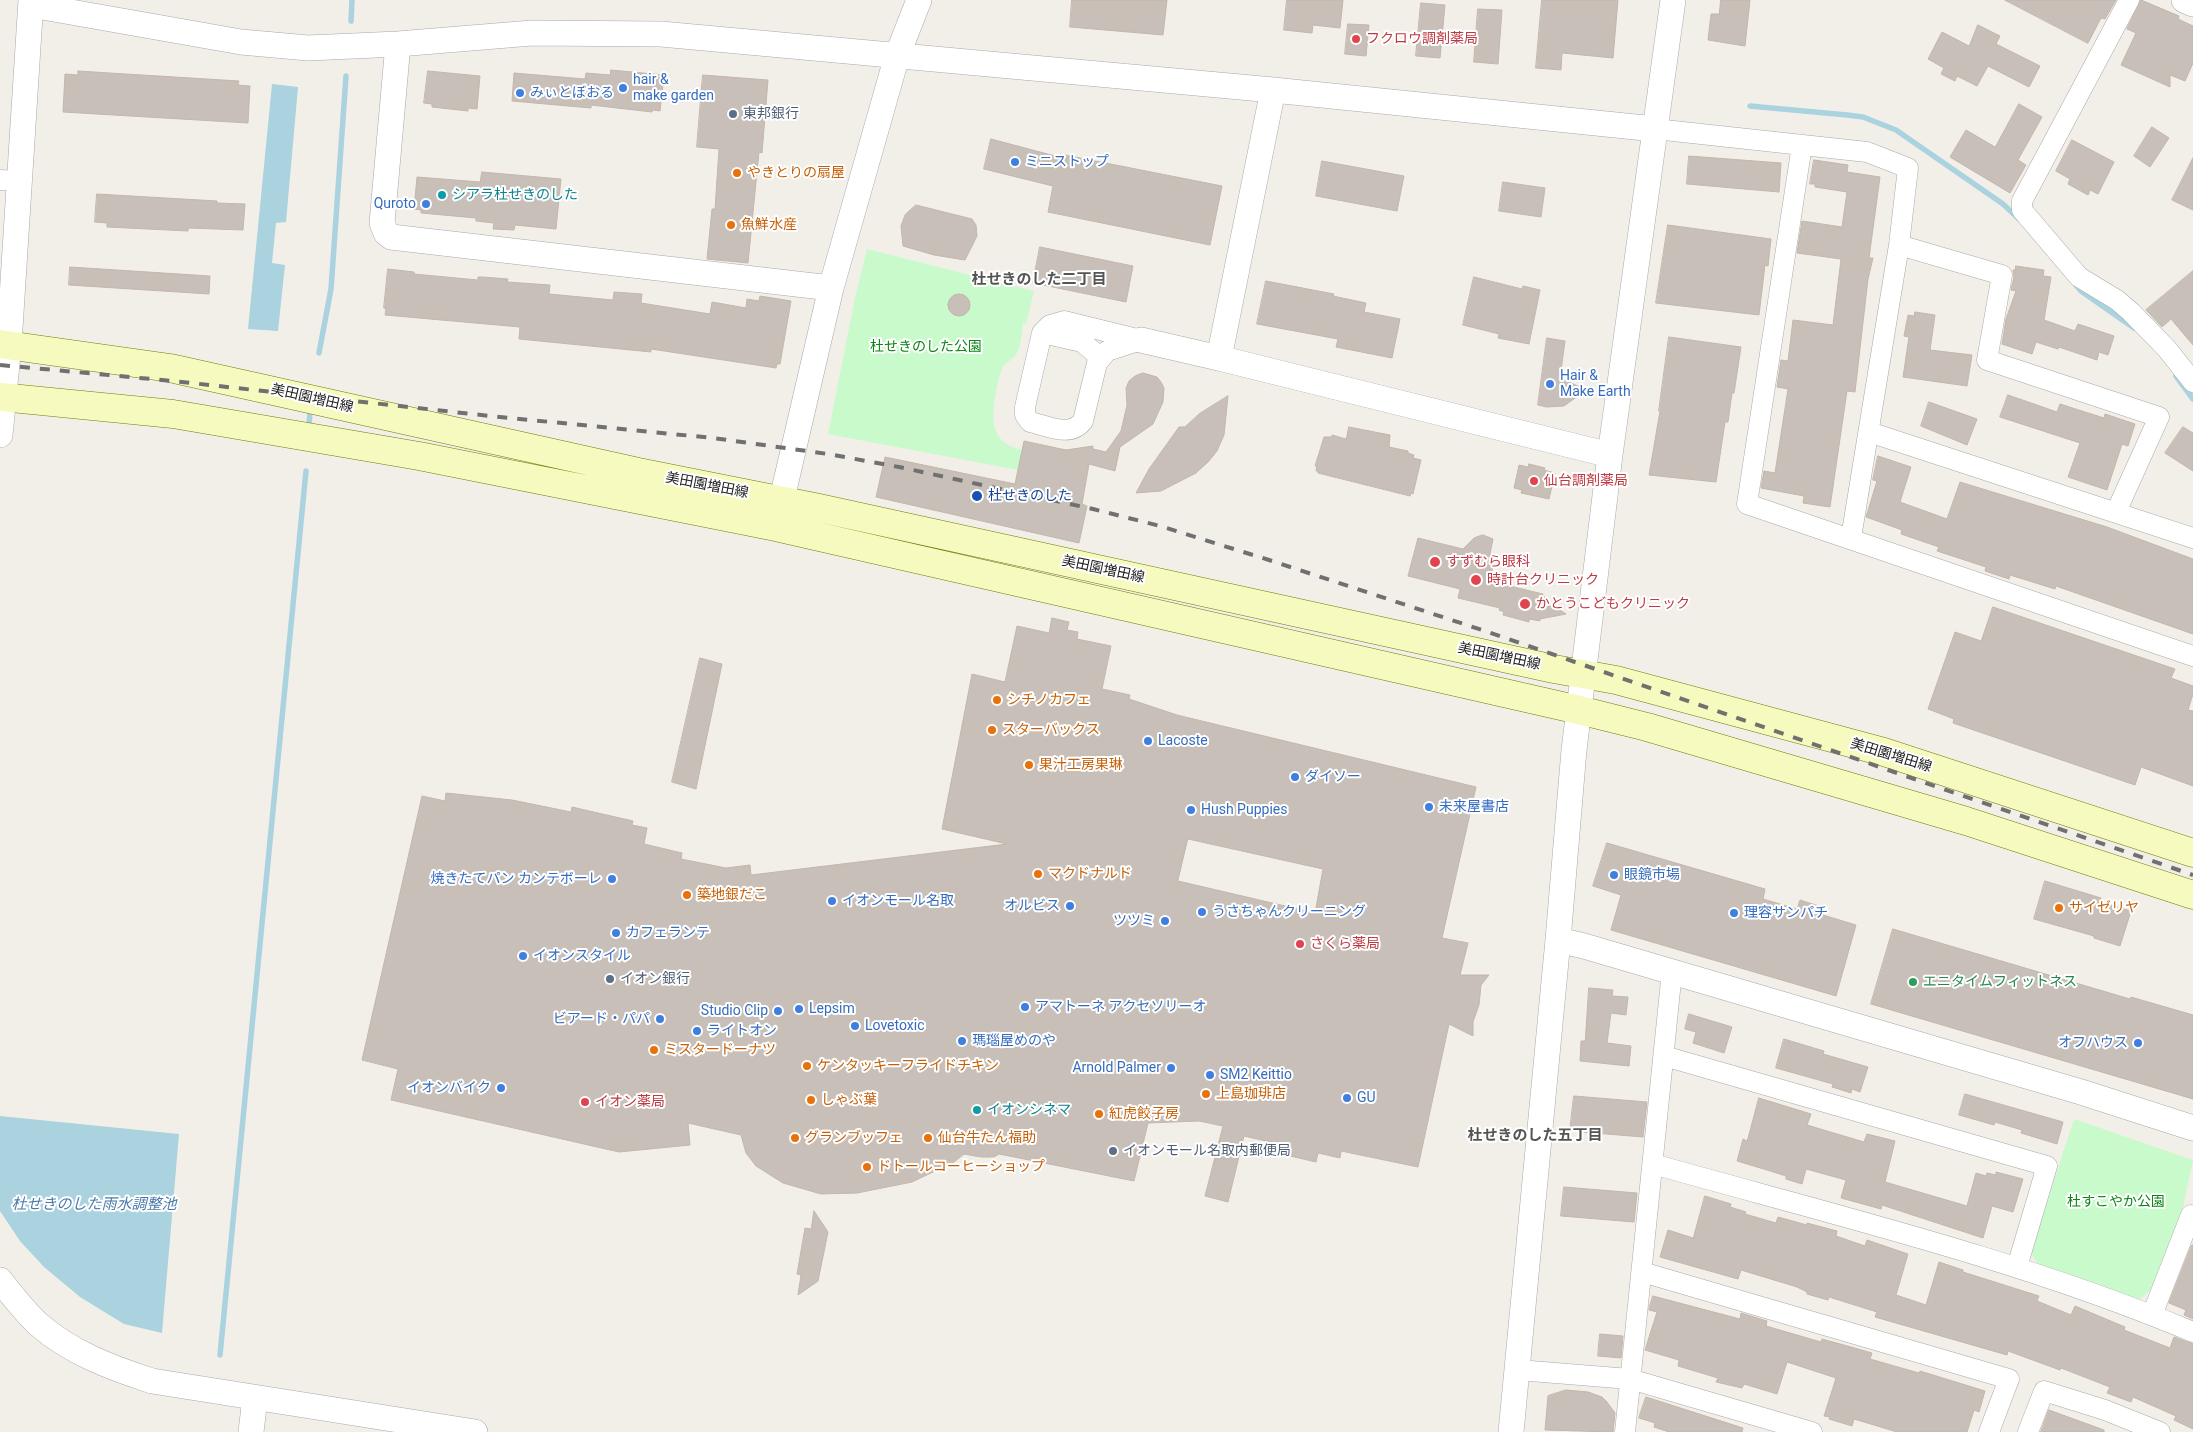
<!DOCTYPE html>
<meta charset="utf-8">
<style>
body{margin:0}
canvas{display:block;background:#f2efe9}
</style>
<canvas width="2193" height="1432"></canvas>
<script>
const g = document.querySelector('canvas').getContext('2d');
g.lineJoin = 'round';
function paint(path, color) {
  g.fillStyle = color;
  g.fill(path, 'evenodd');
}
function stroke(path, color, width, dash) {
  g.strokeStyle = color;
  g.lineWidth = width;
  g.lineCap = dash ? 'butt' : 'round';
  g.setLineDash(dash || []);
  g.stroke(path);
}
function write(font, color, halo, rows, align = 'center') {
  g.font = font + ' Roboto,"Noto Sans JP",sans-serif';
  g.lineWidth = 4;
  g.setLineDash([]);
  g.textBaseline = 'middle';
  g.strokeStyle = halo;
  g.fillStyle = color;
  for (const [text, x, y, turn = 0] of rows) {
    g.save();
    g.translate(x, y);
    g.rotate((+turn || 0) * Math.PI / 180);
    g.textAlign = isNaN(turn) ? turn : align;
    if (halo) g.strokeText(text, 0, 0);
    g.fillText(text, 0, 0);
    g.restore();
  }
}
paint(new Path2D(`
 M867,249L1034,291L1026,324L1023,323C1022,332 1021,346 1017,353C1014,359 1007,361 1003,367C999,374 998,384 996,392C991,419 990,443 1022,450L1018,470L828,434L855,298Z
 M2074,1119L2193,1160L2183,1207L2150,1291L2138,1300L2039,1266L2031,1252Z`), '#c8facc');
paint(new Path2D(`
 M272,84L298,87L286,222L276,223L272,263L285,265L278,331L248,329Z
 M0,1116L179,1134L162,1333L124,1324L80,1297L44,1267L20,1241L0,1211Z`), '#aad3df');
stroke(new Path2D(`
 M351,21L352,0
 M1750,106L1847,115L1863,117L1896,130L2003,204L2019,219
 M2075,284L2081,291L2134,328
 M319,353L331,289L346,76
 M2176,376L2193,399
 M309,426L310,411
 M220,1355L306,471`), '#aad3df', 5.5);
const building = new Path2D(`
 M1072,0H1167L1163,35L1070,27Z
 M1287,0H1343L1340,28L1313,25L1312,33L1284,30Z
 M1542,0H1618L1613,58L1562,53L1561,70L1536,68Z
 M1721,0H1750L1745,46L1708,40L1711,14H1719Z
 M2005,0H2116L2105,19L2101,18L2088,43Z
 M2141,0L2179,16L2178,19L2193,26V63L2185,81L2170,75V87L2121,65L2136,33L2127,29Z
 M1421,3L1445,5L1440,58L1416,56Z
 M1478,9L1502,10L1498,64L1474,62Z
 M1348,24L1369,25L1366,56L1345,54Z
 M1978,25L2000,36L1996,44L2040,66L2029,87L1988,66L1977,86L1957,76L1955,81L1941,74L1944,68L1928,59L1942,32L1969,46Z
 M611,70L664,75L660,111L653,110L652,112L591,105V108L512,101L514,73L585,79L586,73L610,75Z
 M78,71L239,81L238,85L250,86L248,123L63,112L65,74L78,75Z
 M428,71L480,76L477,109L468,108V111L432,107V104L424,103Z
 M703,75L768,80L762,153L759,152L748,263L707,259L712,209H715L719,149L697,147Z
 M2019,104L2042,117L2018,160L2026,165L2010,193L1950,157L1966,130L1995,147Z
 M2152,127L2169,138L2150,167L2134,156Z
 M991,139L1059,157L1060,154L1222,186L1210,245L1048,212L1053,186L984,169Z
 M2072,140L2114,162L2098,194L2090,190L2088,195L2068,184L2070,179L2056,171Z
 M1689,156L1781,163L1779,192L1687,184Z
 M2193,158V210L2172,200Z
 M1814,160L1848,165L1847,172L1880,177L1869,258H1873L1868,279L1855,392L1847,391L1830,507L1803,503L1804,496L1761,488L1764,471L1775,473L1788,389L1777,387L1781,360L1788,361L1793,320L1833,325L1841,259L1797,253L1802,221L1842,227L1847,192L1815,187V184H1810Z
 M1322,161L1404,176L1397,211L1316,196Z
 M482,172L561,179L556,229L515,225L514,230L493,229L494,223L476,221V218L421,213V210L414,209L417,177L480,182Z
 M1503,182L1545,188L1541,217L1499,211Z
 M97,194L217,201V203L245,204L243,230L188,228V231L107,227V223L95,222Z
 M916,205L972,219L976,225L977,236L965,260L934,255L903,246L901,226L905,215Z
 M1668,225L1771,239L1768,266L1765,265L1759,315L1656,303Z
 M1040,247L1133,266L1126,302L1033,283Z
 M2016,266L2044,270L2043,276L2051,277L2044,320L2075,331L2078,324L2114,336L2108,355L2099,352L2097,360L2059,347L2058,349L2036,342L2032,354L2002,344L2006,319L2016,291L2011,290L2014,277L2013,270H2015Z
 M70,267L210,276L209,294L69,285Z
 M388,269L414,272V274L478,280V277H483L508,279L507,282L550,285L549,294L613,300L614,292L642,294L641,303L710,314L712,302L746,308L747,299L759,301L760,296L791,301L780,364H777L776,368L651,349V352L519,339L520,327L385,315L386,309L384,308Z
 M2193,271V345L2171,319L2162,327L2146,310Z
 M1474,277L1522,289L1523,286L1540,290L1529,344L1498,338L1499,334L1463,325Z
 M1266,281L1334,294L1333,296L1366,303L1364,312L1400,319L1392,358L1336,347L1338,339L1257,324Z
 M948 305a11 11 0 1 1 22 0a11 11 0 1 1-22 0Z
 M1915,312L1935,315L1930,350L1972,355L1967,386L1903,377L1909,337L1904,336L1908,315L1914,316Z
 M1669,337L1741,347L1734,393H1732L1728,422H1725L1716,482L1649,475L1660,411H1659Z
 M1547,338L1565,341L1560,378L1582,388L1578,396L1564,406L1547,407L1538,405Z
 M1143,373L1157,377L1161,382L1164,388L1163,402L1153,424L1120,447L1115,471L1089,464L1082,504L1087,506L1079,543L876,497L885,457L1015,484L1024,441L1066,450L1093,446V449L1106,452L1121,431L1127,405L1126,388L1129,381L1135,376Z
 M2008,395L2057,412L2060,404L2104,418L2105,414L2135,424L2128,446L2122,444L2107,490L2068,477L2080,443L2000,417Z
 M1228,396L1224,435L1217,451L1208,462L1196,473L1161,491L1136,493L1149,469L1179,427H1185L1199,414Z
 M1929,402L1977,419L1967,445L1921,426Z
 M1349,427L1390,435L1389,447L1408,451V453L1414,455L1413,458L1421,460L1413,494L1411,493L1410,496L1318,473V471H1316L1317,466H1315L1324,437H1332V435L1346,439Z
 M2183,427L2193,433V471L2165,453Z
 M1878,456L1911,467L1900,502L1947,519L1960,482L2107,527L2193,559V634L2056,586L2055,589L2010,575L2009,579L1985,571L1986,567L1937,551L1939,547L1901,534L1902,530L1866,517L1877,481L1873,480Z
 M1529,464L1545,468L1544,470L1555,473L1549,499L1521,493L1522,490L1514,488L1519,465L1528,467Z
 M1483,535L1493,539L1490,554L1494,563L1489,581L1543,594L1542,596L1545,597V600L1566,614L1540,619V621L1529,619V622L1503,615L1504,612L1499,610L1500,608L1458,598L1460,589L1408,576L1418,538L1463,549L1474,538Z
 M1993,607L2175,669L2171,678L2193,686V694L2188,710L2193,711V786L2141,767L2135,785L1953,723L1954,719L1928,709L1955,632L1981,641Z
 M1052,618L1069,622L1067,630L1078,632L1077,639L1111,646L1102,689L1130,695L1129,699L1177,715L1476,787L1442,938L1468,943L1460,975H1489L1481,985L1479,1005L1473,1022V1036L1449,1024L1418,1167L1341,1151L1340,1158L1318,1153L1316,1162L1286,1155L1288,1146L1244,1136L1228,1202L1205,1196L1223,1126L1199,1121L1148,1123L1134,1181L999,1154L994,1157H981L964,1154L954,1162L912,1182L857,1193L821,1194L783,1183L756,1166L746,1153L741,1135L688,1123L690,1145L619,1152L391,1100L398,1069L362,1060L422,796L445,801L446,793L512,800L571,812L572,807L633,821L632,825L647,828L644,844L682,853L681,859L726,868L750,865L751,875L1007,844L942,829L972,674L1005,682L1017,626L1049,633ZM1188,839L1323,869L1315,913L1178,881Z
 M700,658L722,664L696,789L672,782Z
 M1607,843L1765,889L1763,899L1797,909L1800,900L1825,908L1823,915L1856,925L1836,996L1611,930L1621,895L1593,886Z
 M2045,881L2101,898L2100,902L2131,911L2120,946L2094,938V936L2034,919Z
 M1893,929L2130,999L2131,997L2193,1015V1099L1871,1004Z
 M1589,988L1613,990L1612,996L1628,997L1626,1015L1611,1013L1607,1043L1631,1046L1629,1066L1580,1061L1581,1041H1585Z
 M1689,1014L1732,1027L1724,1053L1693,1043L1696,1032L1685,1029Z
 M1784,1039L1824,1051L1823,1054L1868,1067L1860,1092L1852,1089L1851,1093L1832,1087L1833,1084L1776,1068Z
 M1965,1094L2063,1122L2057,1144L2021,1133L2022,1130L1995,1122L1994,1125L1959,1115Z
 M1574,1096L1647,1102L1643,1137L1570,1131Z
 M1759,1098L1811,1114L1807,1125L1864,1142L1867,1134L1895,1141L1885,1182L1967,1206L1976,1173L1986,1176L1987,1173L1996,1175V1172L2023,1179L2013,1212L1992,1206L1983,1238L1882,1205L1881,1209L1841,1198L1846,1180L1806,1169L1802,1184L1786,1179V1176L1767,1170L1737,1161L1743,1139L1747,1141Z
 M1564,1187L1637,1193L1634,1222L1561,1216Z
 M1705,1196L1731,1204L1730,1207L1746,1212L1745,1214L1776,1223L1778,1217L1807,1225V1223L1837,1231L1836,1236L1865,1246L1867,1240L1908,1254L1896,1295L1926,1305L1939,1262L1963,1270V1272L2039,1296L2037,1301L2071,1315L2075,1306L2125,1327L2124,1330L2170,1348L2174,1337L2193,1344V1429L2174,1420L2176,1416L2133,1397L2131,1402L2107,1393L2110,1387L2061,1368L2060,1370L2008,1351L2007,1355L1875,1317L1877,1312L1829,1297L1828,1300L1807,1294V1292L1797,1287L1741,1270L1738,1279L1660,1257L1668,1230L1693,1238Z
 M814,1211L828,1232L818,1281L798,1295L801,1275L797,1274L805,1228L811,1229Z
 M2192,1245H2193V1319L2184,1315L2186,1310L2169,1303Z
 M1653,1296L1740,1319L1741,1313L1767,1321L1766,1326L1821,1342L1822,1339L1851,1347L1872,1353L1870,1359L1919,1373L1920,1371L1985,1391L1979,1412L1974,1410L1967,1432H1897L1854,1419L1852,1426L1829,1419L1830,1417L1824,1416L1836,1378L1787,1362L1777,1394L1744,1384L1742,1388L1716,1382L1718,1378L1678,1366L1679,1360L1645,1350L1657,1312L1649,1310Z
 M1600,1334L1623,1336L1621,1358L1598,1356Z
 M1566,1390L1588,1392L1602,1397L1607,1402L1615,1413L1613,1432L1545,1430L1548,1396Z
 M1646,1397L1743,1428L1742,1432H1669L1654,1427L1655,1423L1639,1418Z
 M2049,1410L2104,1430V1432H2041Z`);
paint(building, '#c7bfb8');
stroke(building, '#c4b6ab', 1);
const minor = new Path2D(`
 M2129,0L2022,201V210L2079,277L2117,300L2131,312L2167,349L2193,382
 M1655,129L1867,152L1908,168L1899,245L1851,538
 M1802,145L1747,504L2193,656
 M0,180L19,181
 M1899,245L2002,275L1987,360L2159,417L2116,512
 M1064,321L1141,340L1107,351L1097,363L1083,421C1070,438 1048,426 1030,422L1025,415V407L1042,333L1050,325Z
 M1042,333L1082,342L1101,358
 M1869,432L2193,538
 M1664,1056L2047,1166L2017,1267
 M1653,1164C1834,1215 2019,1259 2193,1332
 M1642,1272L2009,1379L1989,1432
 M2152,1315L2191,1215L2193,1216
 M1518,1370L1630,1379L1812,1432
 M1625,1432L1672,971
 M2028,1432L2044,1391L2105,1410L2160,1432`);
const tertiary = new Path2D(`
 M2184,0L2193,4
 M31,5L241,42L308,48L398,44L532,33L661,34L1273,90L1655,129
 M398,44L382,223L386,233L391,237L831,288
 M1273,90L1219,358L1610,455
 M1141,340L1219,358
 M0,435L9,344L31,0
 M777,520L831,288L897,56L919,0
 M1558,940L1584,946L2081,1092L2193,1128
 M0,1280C12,1295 24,1311 38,1324C71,1353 112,1368 152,1381L475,1432
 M251,1432L255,1398
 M1511,1432L1558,940L1574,750L1610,455L1673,0`);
const secondary = new Path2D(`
 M0,344L170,368L638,472L819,508L1554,669L1616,680L1884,752L2193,853
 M0,397L173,414L419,456L776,527L1579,710L1647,727L1966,821L2193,895`);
stroke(minor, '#a9a9a9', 21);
stroke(tertiary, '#a9a9a9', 26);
stroke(secondary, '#707d05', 29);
stroke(minor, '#fff', 20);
stroke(tertiary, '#fff', 25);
stroke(secondary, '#f7fabf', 28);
stroke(new Path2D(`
 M0,365L173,381L490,416L713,438L828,454L899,467L1093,509L1160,526L1269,560L1482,630L2193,875`), '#707070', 4, [10, 10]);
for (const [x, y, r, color] of [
 [1356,39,5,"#e0444e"],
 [623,88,5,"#3f7fe0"],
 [520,93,5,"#3f7fe0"],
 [733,114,5,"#5c6f8a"],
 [1015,162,5,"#3f7fe0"],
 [737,173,5,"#e8710a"],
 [442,195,5,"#0f9aa8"],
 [426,204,5,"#3f7fe0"],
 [731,225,5,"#e8710a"],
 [1550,384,5,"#3f7fe0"],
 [1534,481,5,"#e0444e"],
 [977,496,6,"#1a4fb4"],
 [1435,562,6,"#e0444e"],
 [1476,580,6,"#e0444e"],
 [1525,604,6,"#e0444e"],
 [997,700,5,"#e8710a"],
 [992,730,5,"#e8710a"],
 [1148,741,5,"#3f7fe0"],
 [1029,765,5,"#e8710a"],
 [1295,777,5,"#3f7fe0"],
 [1429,807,5,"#3f7fe0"],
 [1191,810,5,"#3f7fe0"],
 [1038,874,5,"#e8710a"],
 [1614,875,5,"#3f7fe0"],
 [612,879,5,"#3f7fe0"],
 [687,895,5,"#e8710a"],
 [832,901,5,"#3f7fe0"],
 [1070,906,5,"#3f7fe0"],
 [2059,908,5,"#e8710a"],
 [1202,912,5,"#3f7fe0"],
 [1734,913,5,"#3f7fe0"],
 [1165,921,5,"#3f7fe0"],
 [616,933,5,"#3f7fe0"],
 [1300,944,5,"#e0444e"],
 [523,956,5,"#3f7fe0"],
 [610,979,5,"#5c6f8a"],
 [1913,982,5,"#2e9e5b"],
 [1025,1007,5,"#3f7fe0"],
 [799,1009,5,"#3f7fe0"],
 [778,1011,5,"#3f7fe0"],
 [660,1019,5,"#3f7fe0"],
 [855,1026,5,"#3f7fe0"],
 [697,1031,5,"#3f7fe0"],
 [962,1041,5,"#3f7fe0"],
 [2138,1043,5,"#3f7fe0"],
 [654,1050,5,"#e8710a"],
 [807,1066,5,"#e8710a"],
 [1171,1068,5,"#3f7fe0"],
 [1210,1075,5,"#3f7fe0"],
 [501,1088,5,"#3f7fe0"],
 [1206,1094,5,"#e8710a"],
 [1347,1098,5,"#3f7fe0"],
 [811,1100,5,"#e8710a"],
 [585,1102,5,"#e0444e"],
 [977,1110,5,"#0f9aa8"],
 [1099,1114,5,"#e8710a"],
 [795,1138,5,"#e8710a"],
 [928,1138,5,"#e8710a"],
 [1113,1151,5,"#5c6f8a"],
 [867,1167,5,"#e8710a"]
]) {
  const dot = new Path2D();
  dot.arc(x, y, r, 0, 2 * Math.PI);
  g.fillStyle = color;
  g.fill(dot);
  stroke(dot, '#fff', 2);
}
write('14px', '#be3a42', '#fff', [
 ["フクロウ調剤薬局",1366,39],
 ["仙台調剤薬局",1544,481],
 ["すずむら眼科",1446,562],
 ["時計台クリニック",1487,580],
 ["かとうこどもクリニック",1536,604],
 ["さくら薬局",1310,944],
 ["イオン薬局",595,1102]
], 'left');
write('14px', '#366cbe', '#fff', [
 ["hair &",633,80],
 ["make garden",633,96],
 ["みぃとぼおる",530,93],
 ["ミニストップ",1025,162],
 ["Quroto",416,204,"right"],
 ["Hair &",1560,376],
 ["Make Earth",1560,392],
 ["Lacoste",1158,741],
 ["ダイソー",1305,777],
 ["未来屋書店",1439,807],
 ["Hush Puppies",1201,810],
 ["眼鏡市場",1624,875],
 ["焼きたてパン カンテボーレ",602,879,"right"],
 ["イオンモール名取",842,901],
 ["オルビス",1060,906,"right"],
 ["うさちゃんクリーニング",1212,912],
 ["理容サンパチ",1744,913],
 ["ツツミ",1155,921,"right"],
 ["カフェランテ",626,933],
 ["イオンスタイル",533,956],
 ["アマトーネ アクセソリーオ",1035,1007],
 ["Lepsim",809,1009],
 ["Studio Clip",768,1011,"right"],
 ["ビアード・パパ",650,1019,"right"],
 ["Lovetoxic",865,1026],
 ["ライトオン",707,1031],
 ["瑪瑙屋めのや",972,1041],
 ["オフハウス",2128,1043,"right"],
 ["Arnold Palmer",1161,1068,"right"],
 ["SM2 Keittio",1220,1075],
 ["イオンバイク",491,1088,"right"],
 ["GU",1357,1098]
], 'left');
write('14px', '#4e5e75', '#fff', [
 ["東邦銀行",743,114],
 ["イオン銀行",620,979],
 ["イオンモール名取内郵便局",1123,1151]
], 'left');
write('14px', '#c56008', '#fff', [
 ["やきとりの扇屋",747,173],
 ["魚鮮水産",741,225],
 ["シチノカフェ",1007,700],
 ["スターバックス",1002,730],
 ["果汁工房果琳",1039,765],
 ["マクドナルド",1048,874],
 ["築地銀だこ",697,895],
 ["サイゼリヤ",2069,908],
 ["ミスタードーナツ",664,1050],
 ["ケンタッキーフライドチキン",817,1066],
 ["上島珈琲店",1216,1094],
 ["しゃぶ葉",821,1100],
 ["紅虎餃子房",1109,1114],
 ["グランブッフェ",805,1138],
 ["仙台牛たん福助",938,1138],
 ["ドトールコーヒーショップ",877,1167]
], 'left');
write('14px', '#0d838f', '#fff', [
 ["シアラ杜せきのした",452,195],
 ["イオンシネマ",987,1110]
], 'left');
write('14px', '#0c8416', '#fff', [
 ["杜せきのした公園",926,347],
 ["杜すこやか公園",2116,1202]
]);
write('14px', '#222', '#fff', [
 ["美田園増田線",312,399,13],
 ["美田園増田線",707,486,11],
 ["美田園増田線",1103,570,12],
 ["美田園増田線",1499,657,12],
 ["美田園増田線",1891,756,17]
]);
write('14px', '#164399', '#fff', [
 ["杜せきのした",988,496]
], 'left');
write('14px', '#27864d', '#fff', [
 ["エニタイムフィットネス",1923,982]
], 'left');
write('bold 15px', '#555', '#fff', [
 ["杜せきのした二丁目",1039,280],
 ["杜せきのした五丁目",1535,1136]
]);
write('italic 15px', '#4a7aab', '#fff', [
 ["杜せきのした雨水調整池",94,1205]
]);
</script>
